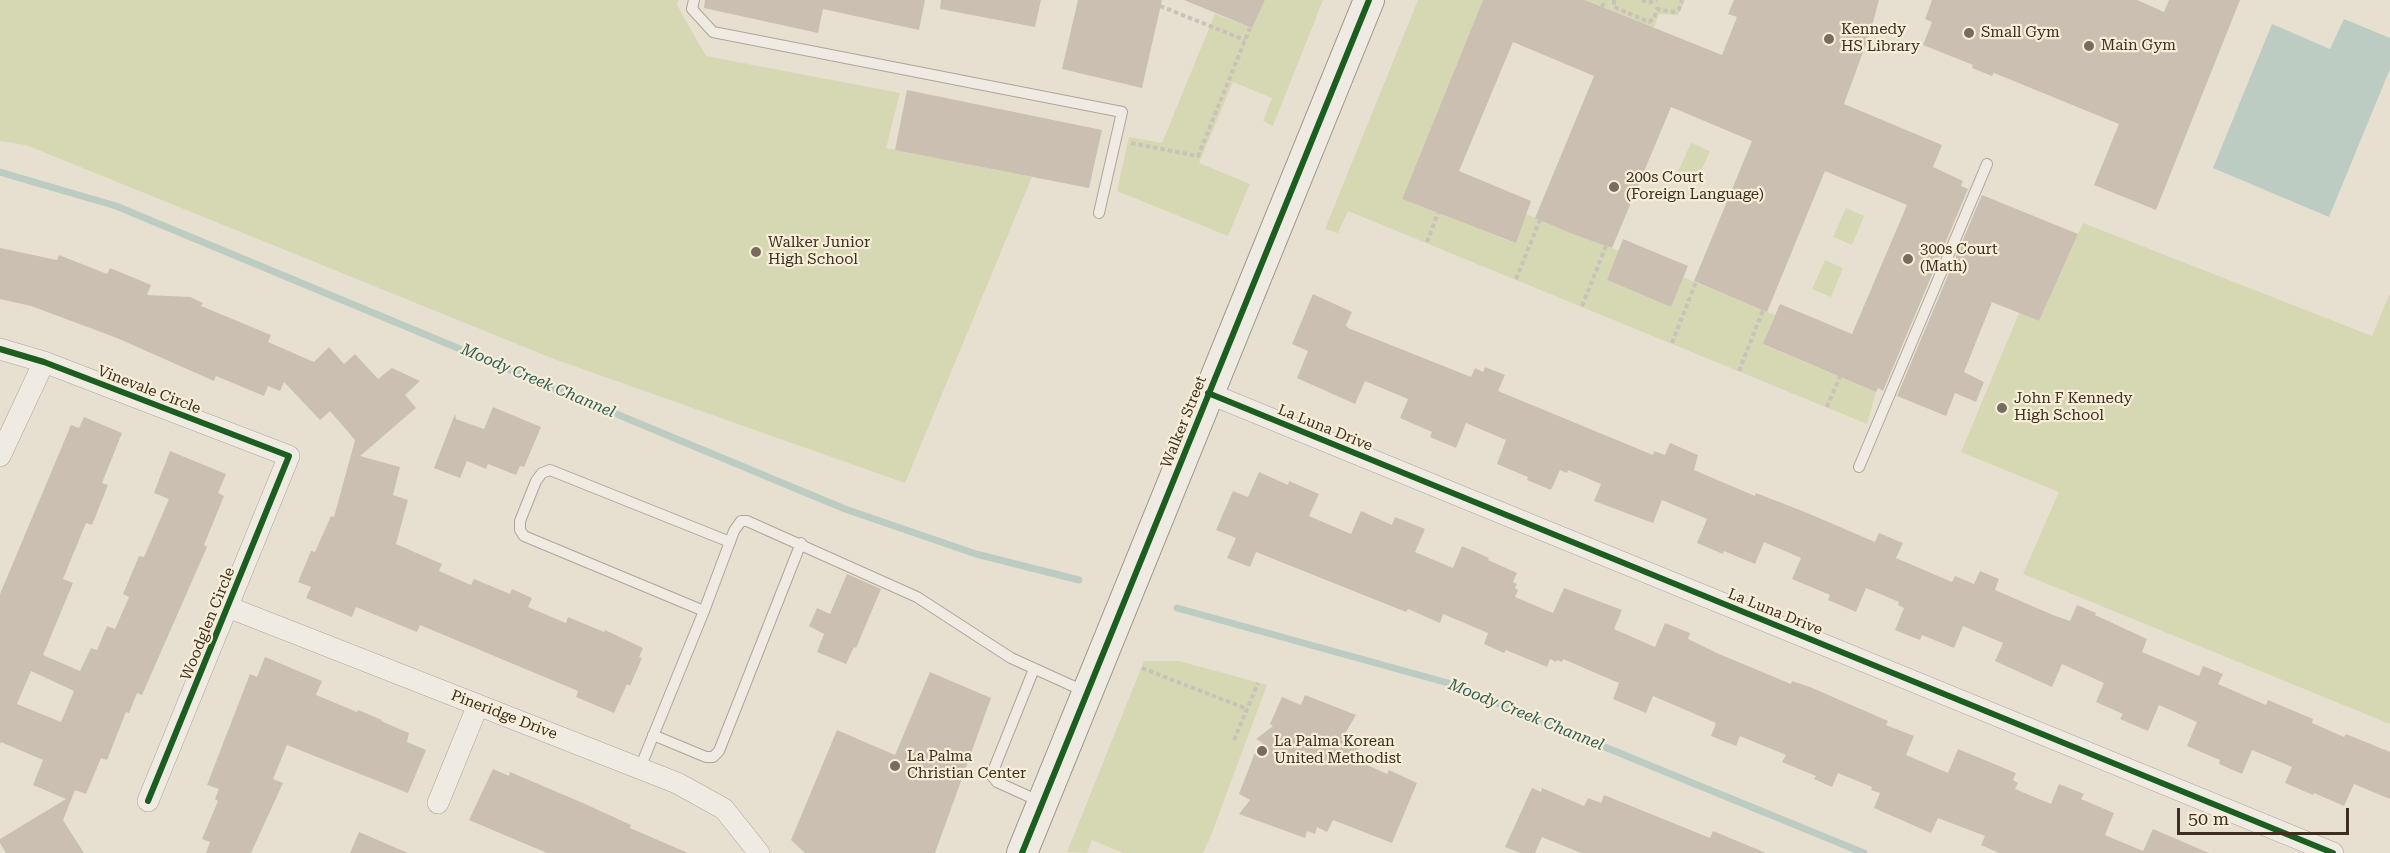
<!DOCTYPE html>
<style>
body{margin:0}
#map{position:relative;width:2390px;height:853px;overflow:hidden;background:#e7e0d1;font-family:"Roboto Serif",serif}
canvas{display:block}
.scale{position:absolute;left:2177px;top:808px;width:172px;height:27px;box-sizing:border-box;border:3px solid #3d2e20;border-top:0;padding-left:8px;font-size:18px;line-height:21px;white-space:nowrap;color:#3d2e20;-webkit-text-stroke:4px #f7eed8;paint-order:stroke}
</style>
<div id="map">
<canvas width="2390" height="853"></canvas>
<div class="scale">50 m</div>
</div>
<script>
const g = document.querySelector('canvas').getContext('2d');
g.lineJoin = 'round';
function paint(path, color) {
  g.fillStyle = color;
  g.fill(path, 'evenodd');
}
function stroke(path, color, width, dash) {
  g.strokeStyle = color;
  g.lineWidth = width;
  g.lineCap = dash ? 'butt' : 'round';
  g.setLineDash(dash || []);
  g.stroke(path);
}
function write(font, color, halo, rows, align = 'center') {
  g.font = font + ' "Roboto Serif",serif';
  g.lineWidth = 4.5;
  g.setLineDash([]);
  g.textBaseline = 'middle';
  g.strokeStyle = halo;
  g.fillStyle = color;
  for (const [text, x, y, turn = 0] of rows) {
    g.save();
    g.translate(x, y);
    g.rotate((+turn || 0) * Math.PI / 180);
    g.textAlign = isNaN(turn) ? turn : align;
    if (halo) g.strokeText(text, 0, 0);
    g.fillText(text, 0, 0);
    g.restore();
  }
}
paint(new Path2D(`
 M0,0H678L677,5L706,56L900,93L886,148L1032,177L905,483L554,359L26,145L0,141Z
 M1265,0H1323L1273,126L1263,121L1272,98L1233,82L1199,163L1250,184L1228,236L1117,191L1129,137L1162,143L1215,14L1252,28Z
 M1418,0H1483L1402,199L1515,243L1526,214L1619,251L1607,280L1671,307L1683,277L1775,315L1764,345L1876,392L1867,424L1348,211L1338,233L1325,229Z
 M1586,0H1685L1678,15L1659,14L1654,28Z
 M1691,143L1710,151L1697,180L1678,172Z
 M1846,208L1864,216L1852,245L1833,237Z
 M2083,223L2372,336L2390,293V724L2023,574L2059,492L1961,452L2019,313L2039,321Z
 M1825,260L1843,268L1831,297L1812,289Z
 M1144,661H1179L1267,685L1210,838L1203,853H1123L1092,840L1087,853L1067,852Z`), '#d6d7b3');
paint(new Path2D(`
 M2344,19L2390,38V69L2329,217L2213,168L2272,24L2330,49Z`), '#bcccc2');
stroke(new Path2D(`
 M0,172L116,206L845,509L976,554L1079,580
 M1177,608L1448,683L1864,853`), '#bcccc2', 7);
paint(new Path2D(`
 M705,0H925L919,30L823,9L818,33L704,8Z
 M941,0H1041L1035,27L940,9Z
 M1078,0H1162L1142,88L1062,69Z
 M1184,0H1265L1252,28Z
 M1483,0H1585L1722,55L1737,17L1728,14L1734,0H1879L1870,33L1844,104L1942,145L1933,167L1963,181L1961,186L1968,189L1883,391L1878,388L1876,392L1763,344L1780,304L1852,334L1907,205L1825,171L1767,312L1694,281L1752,141L1671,107L1612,248L1573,234L1535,218L1594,76L1513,42L1459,171L1531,201L1516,243L1402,199Z
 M1932,0H2137L2164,12L2169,0H2240L2156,210L2094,185L2119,124L1994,73L1992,76L1972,68L1973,65L1923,45L1932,22L1925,19Z
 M907,90L1102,130L1089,188L895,150Z
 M1982,195L2078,234L2039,321L1992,302L1964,372L1984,382L1976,402L1955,393L1946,416L1897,396Z
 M1623,239L1688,266L1671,307L1607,280Z
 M0,248L57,260L59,255L107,274L110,268L151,285L147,295L190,297L203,303L201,306L271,335L268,342L314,362L329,347L344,364L355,354L378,379L392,368L420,381L405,395L416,408L360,456L400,467L393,495L408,500L396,544L442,564L439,571L471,585L474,579L510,594L512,589L532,598L528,607L566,623L568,617L604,632L605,630L643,648L639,657L642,658L630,686L627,684L614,713L576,697L578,691L420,625L417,632L356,607L352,617L306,598L311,587L298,582L311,551L315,552L331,516L334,517L355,440L330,411L320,420L284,382L280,391L268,386L264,396L216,376L214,381L117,338L31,306L0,299Z
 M1313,294L1352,312L1346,325L1348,328L1471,377L1475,368L1483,372L1485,367L1505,375L1498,391L1653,455L1654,451L1665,455L1670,443L1698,455L1694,470L1755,496L1756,493L1805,512L1875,542L1879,533L1903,543L1896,558L1952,582L1955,576L1974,584L1980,571L1999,579L1995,590L2053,615L2070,621L2077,605L2096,613L2095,615L2147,639L2142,652L2199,676L2203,666L2223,674L2218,684L2266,705L2268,700L2313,719L2312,723L2344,737L2346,734L2390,752V799L2354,784L2344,806L2314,793L2313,795L2285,783L2292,767L2252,750L2242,774L2219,764L2220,760L2187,746L2197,722L2159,705L2148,731L2120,719L2123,714L2096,702L2104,683L2062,664L2052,687L1995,661L2003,643L1963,626L1954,648L1922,635L1920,640L1912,637L1895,630L1904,608L1898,605L1899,602L1866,588L1856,612L1828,600L1830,595L1792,579L1801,558L1764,542L1755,564L1724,551L1723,554L1697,543L1707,519L1662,500L1653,523L1594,501L1601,484L1568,470L1567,473L1560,470L1551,490L1527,480L1528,477L1497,464L1506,440L1466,423L1456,448L1430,437L1432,432L1400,418L1408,399L1365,381L1355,404L1297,378L1308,351L1292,344Z
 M493,407L541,427L524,467L520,466L516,475L488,464L486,469L467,461L460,478L434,468L455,414L456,419L484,429Z
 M84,417L122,433L102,483L108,485L92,525L86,523L63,579L73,583L43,655L80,671L91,648L97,650L107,626L115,629L129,597L123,594L139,556L144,557L169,499L154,493L170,451L226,474L218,493L224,496L204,545L207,547L142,695L137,693L129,713L126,712L107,760L101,758L86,794L75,790L63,820L84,853H6L0,843V839L66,799L33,785L43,760L1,742L0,744V594L71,425L79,428ZM31,671L74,691L61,722L17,704Z
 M1259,472L1288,485L1289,481L1319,494L1309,516L1351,534L1361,511L1392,525L1395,517L1425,529L1415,552L1453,568L1462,546L1489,558L1488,560L1517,573L1513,582L1517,584L1515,588L1518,590L1515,597L1553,613L1564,588L1622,610L1614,629L1655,647L1665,623L1690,633L1688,639L1719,654L1791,684L1792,681L1810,687L1888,721L1886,725L1914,736L1906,755L1948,773L1958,749L2016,773L2013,780L2018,783L2015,789L2051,804L2059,784L2084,794L2081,799L2114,813L2105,835L2143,851L2153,829L2209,853H1999L1981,845L1985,836L1938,818L1931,833L1874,808L1880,793L1871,790L1872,787L1838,773L1832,787L1814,779L1816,776L1782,762L1786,755L1740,736L1736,746L1711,736L1716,723L1653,696L1646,713L1613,699L1619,683L1563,659L1562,662L1557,660L1556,662L1550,659L1547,667L1506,650L1504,653L1484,644L1488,633L1443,614L1440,623L1408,609L1406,612L1256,552L1250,567L1227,558L1236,538L1216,530L1233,491L1248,497Z
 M847,574L881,589L856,648L854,647L846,664L817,652L824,634L809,626L817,608L830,614Z
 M265,657L322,681L316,695L357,712L358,710L382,720L381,721L409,733L407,742L426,750L408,793L287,745L273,779L283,783L251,853H206L210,842L202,839L218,801L215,799L219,789L207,785L250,674L257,677Z
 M930,672L991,698L935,853H805L791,840L837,730L895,755Z
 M1305,695L1356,715L1341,740L1359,748L1354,759L1387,774L1389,770L1417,783L1392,843L1333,820L1327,832L1317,827L1315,834L1307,831L1305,838L1239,814L1250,800L1239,794L1254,755L1263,743L1256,739L1273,726L1270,724L1282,697L1301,705Z
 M493,769L509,776L510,772L583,803L631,825L630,828L688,853H547L469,820Z
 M1532,788L1541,792L1542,788L1584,806L1588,798L1601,803L1604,795L1710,838L1713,831L1766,853H1581L1542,837L1535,853H1520L1505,847Z
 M359,832L408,853H350Z`), '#cbbfb2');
const service = new Path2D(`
 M694,0L692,9L713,32L1122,112L1099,213
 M1859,467L1987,164
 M704,611L524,536L520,530V521L536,481L542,473L550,470L730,542
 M1034,669L993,771L992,776L997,782L1041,802
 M653,735L706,757H713L719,751L801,543
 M640,768L704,611L734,531L741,521H747L917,597L1011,658L1086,692`);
const minor = new Path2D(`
 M0,349L44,362L289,456L148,801
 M1208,393L2333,853
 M0,456L44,362
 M228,607L677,783L724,809L759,853
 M438,803L478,705`);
const secondary = new Path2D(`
 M1022,853L1369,0`);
stroke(service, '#ada599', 12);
stroke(minor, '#ada599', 22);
stroke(secondary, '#9c958a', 32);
stroke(new Path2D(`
 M1614,0V7L1649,22L1654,18L1657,9L1673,12L1679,9L1682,0
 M1642,0L1648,3L1657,0
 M1160,6L1245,40
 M1602,7L1605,0
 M1131,143L1198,156L1250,28
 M1427,242L1438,213
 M1516,279L1540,220
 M1582,306L1606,246
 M1672,343L1696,282
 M1739,371L1763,310
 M1827,407L1840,376
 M1142,668L1247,709
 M1234,740L1258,683`), '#c8c2b9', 4, [4.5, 3]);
stroke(service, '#efebe3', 10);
stroke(minor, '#efebe3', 21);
stroke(secondary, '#efebe3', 30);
stroke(new Path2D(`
 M0,349L44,362L289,456L148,801
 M1208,393L2333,853
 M1022,853L1369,0`), '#1b5e20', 6);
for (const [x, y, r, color] of [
 [1969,33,6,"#786c5e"],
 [1829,39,6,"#786c5e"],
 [2089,46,6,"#786c5e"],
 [1614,187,6,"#786c5e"],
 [756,252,6,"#786c5e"],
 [1908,259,6,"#786c5e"],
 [2002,408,6,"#786c5e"],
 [1262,751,6,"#786c5e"],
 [895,766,6,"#786c5e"]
]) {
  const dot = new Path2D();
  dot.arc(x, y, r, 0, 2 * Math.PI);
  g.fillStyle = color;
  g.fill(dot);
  stroke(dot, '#f7eed8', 2);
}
write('15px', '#3d2e20', '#f7eed8', [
 ["Kennedy",1841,30],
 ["HS Library",1841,47],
 ["Small Gym",1981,33],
 ["Main Gym",2101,46],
 ["200s Court",1626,178],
 ["(Foreign Language)",1626,195],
 ["Walker Junior",768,243],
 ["High School",768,260],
 ["300s Court",1920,250],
 ["(Math)",1920,267],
 ["John F Kennedy",2014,399],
 ["High School",2014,416],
 ["La Palma Korean",1274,742],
 ["United Methodist",1274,759],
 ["La Palma",907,757],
 ["Christian Center",907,774]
], 'left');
write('15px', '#3d2e20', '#f7eed8', [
 ["Vinevale Circle",149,390,21],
 ["Walker Street",1184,422,-68],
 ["La Luna Drive",1325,428,22],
 ["La Luna Drive",1775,612,22],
 ["Woodglen Circle",208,624,-68],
 ["Pineridge Drive",504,715,21]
]);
write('italic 16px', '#2f5d5a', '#f7eed8', [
 ["Moody Creek Channel",538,381,23],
 ["Moody Creek Channel",1526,715,22]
]);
</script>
